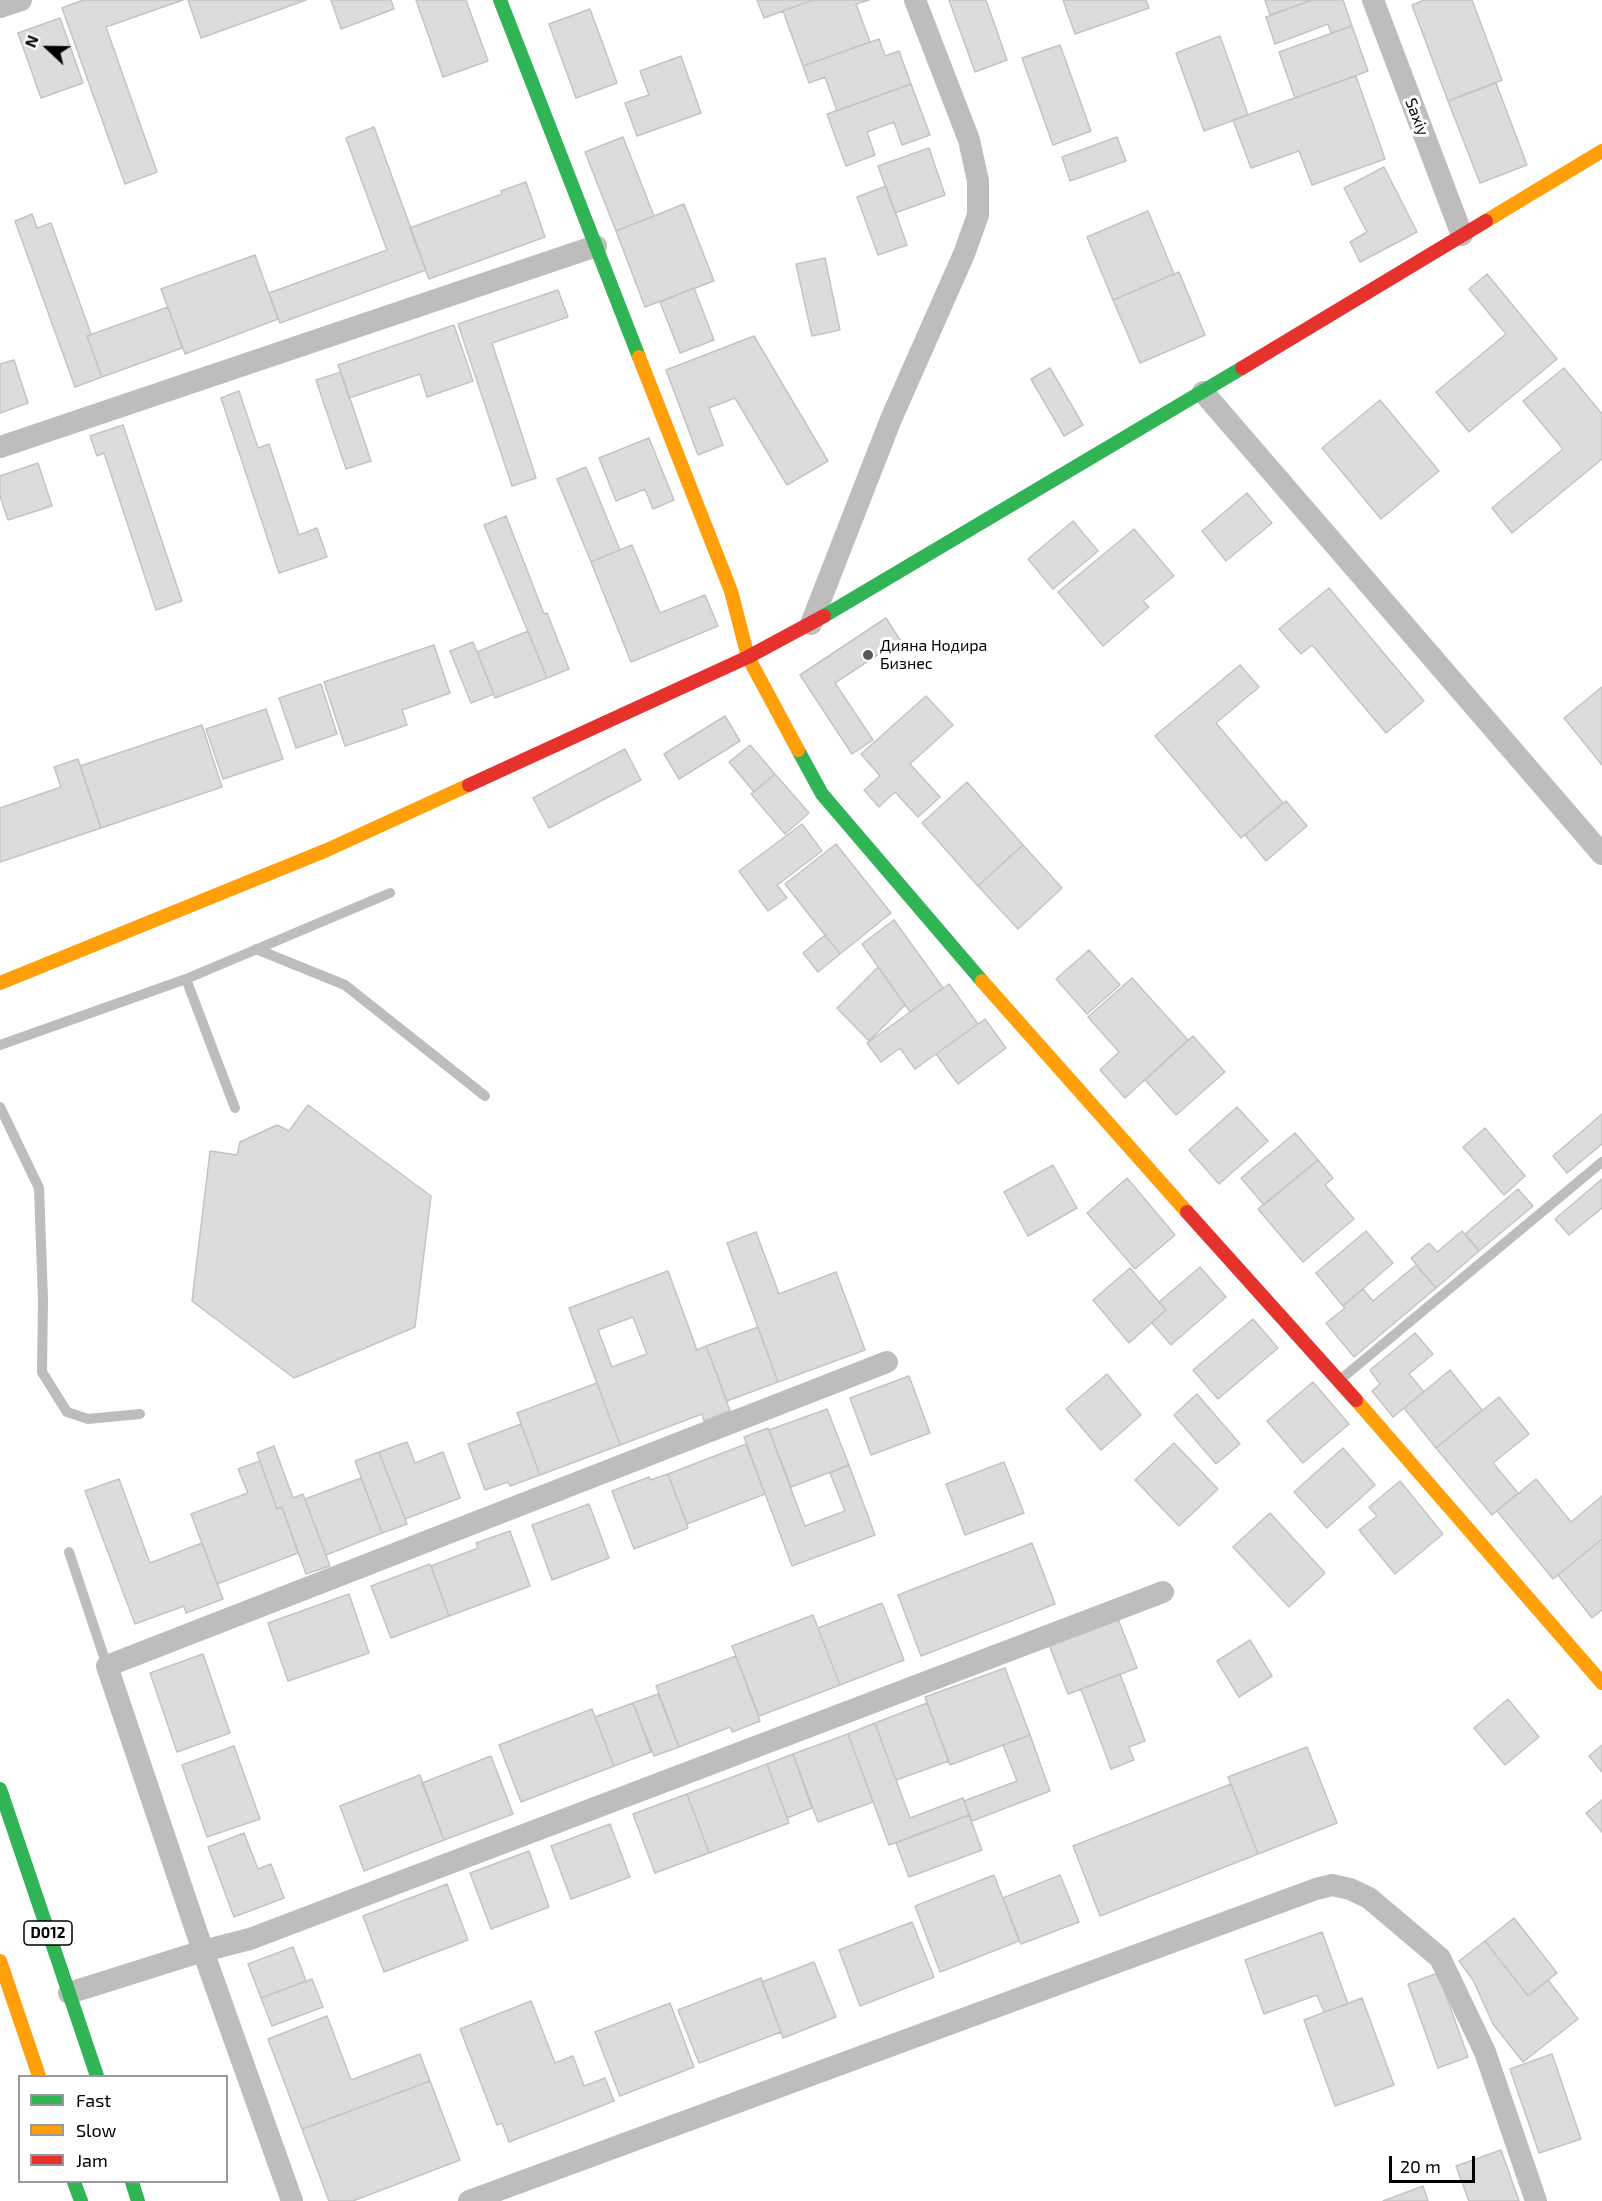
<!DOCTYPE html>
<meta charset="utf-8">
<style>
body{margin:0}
#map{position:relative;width:1602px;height:2201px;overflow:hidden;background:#fff;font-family:"Exo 2",sans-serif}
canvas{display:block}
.legend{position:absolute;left:18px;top:2075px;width:210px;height:108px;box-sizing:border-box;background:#fff;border:2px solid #999;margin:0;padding:8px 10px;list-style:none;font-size:18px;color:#000}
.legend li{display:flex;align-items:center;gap:12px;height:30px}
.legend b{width:30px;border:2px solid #999}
.north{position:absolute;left:18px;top:18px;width:60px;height:60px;-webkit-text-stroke:4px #fff;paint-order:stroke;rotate:292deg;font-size:16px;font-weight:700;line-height:24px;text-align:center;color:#000}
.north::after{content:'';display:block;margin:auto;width:21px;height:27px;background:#000;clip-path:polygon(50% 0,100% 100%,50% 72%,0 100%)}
.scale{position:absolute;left:1389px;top:2156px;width:86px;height:27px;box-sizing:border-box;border:3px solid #000;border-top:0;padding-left:8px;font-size:18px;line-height:21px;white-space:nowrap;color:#000;-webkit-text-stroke:4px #fff;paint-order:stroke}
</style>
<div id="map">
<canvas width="1602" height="2201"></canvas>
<ul class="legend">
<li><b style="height:8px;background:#30b455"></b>Fast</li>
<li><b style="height:8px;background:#ff9f0a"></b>Slow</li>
<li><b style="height:8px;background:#e5322d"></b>Jam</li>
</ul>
<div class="north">N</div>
<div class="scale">20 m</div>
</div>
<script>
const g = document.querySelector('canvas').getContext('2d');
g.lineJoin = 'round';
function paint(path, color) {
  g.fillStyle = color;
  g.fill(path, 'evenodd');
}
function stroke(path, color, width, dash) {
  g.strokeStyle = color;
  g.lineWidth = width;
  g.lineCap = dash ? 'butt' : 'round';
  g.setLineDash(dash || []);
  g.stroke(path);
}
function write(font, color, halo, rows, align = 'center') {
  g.font = font + ' "Exo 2",sans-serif';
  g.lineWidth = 6;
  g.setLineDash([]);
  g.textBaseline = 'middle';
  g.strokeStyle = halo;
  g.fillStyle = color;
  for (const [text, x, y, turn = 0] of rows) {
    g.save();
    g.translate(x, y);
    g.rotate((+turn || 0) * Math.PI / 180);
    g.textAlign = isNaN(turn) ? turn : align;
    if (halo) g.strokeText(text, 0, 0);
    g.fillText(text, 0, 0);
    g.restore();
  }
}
const building = new Path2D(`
 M83,0H183L106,27L157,172L125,184L62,8Z
 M188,0H306L201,38Z
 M331,0H391L394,9L341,29Z
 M416,0H466L488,61L443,77Z
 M757,0H813L764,18Z
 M813,0H869L856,4L870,42L803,66L783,11Z
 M949,0H986L1007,60L975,72Z
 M1063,0H1146L1149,8L1075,34Z
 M1265,0H1312L1270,15Z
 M1312,0H1343L1352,26L1331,33L1328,24L1275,44L1266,17Z
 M1424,0H1472L1502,80L1448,101L1412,5Z
 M590,9L617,83L576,98L549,24Z
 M60,18L83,83L41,98L18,33Z
 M1352,26L1368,71L1295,98L1279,52Z
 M1220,36L1248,115L1204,131L1176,53Z
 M879,39L885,56L899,51L911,84L837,111L825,77L809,83L803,66Z
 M1060,45L1091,131L1053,145L1022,58Z
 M681,56L701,113L637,136L625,103L649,95L640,71Z
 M1356,76L1385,159L1312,185L1299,151L1251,168L1233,120Z
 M1496,83L1527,165L1480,183L1448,101Z
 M911,84L930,135L902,145L894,122L867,132L875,155L846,166L827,114Z
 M374,127L426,270L280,323L269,293L387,250L346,138Z
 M623,137L654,216L616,231L585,152Z
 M1117,137L1126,161L1070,181L1062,157Z
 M929,148L945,195L895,213L878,166Z
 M1384,167L1417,232L1360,262L1350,242L1367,232L1344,188Z
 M526,182L545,237L429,279L410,228L502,194L501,191Z
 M886,186L907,245L878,255L857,197Z
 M684,204L714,281L645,307L616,231Z
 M1148,211L1174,274L1113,300L1087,237Z
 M32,214L37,228L51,223L91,334L87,336L102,377L75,387L15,221Z
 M255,255L278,319L185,354L161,289Z
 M825,258L840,330L812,336L796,264Z
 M1179,272L1205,335L1140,363L1113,300Z
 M1487,274L1557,359L1469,432L1436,392L1506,334L1469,289Z
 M694,288L714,340L680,353L660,302Z
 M558,290L568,317L492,343L536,478L512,486L458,324Z
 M168,307L182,348L102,377L87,336Z
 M454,325L473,381L427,397L420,374L349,398L338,365Z
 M754,336L828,461L787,485L735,398L709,408L723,445L698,455L666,370Z
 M14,360L28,403L0,413V364Z
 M1050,368L1083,425L1064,436L1031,379Z
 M1564,368L1602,414V459L1512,533L1492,508L1563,449L1523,401Z
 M341,372L371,461L346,469L316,380Z
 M239,391L258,448L269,444L299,535L317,528L327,557L279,573L221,398Z
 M1380,400L1439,471L1381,519L1322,448Z
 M123,425L182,601L156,610L104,453L97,456L90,436Z
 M649,438L674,500L653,509L645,489L616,501L599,458Z
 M38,463L52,506L8,520L0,496V476Z
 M586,467L620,550L591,562L557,479Z
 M1247,493L1272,523L1226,561L1202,531Z
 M506,516L544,614L547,613L569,669L547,678L484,525Z
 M1073,521L1098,551L1053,589L1028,559Z
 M1134,529L1174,576L1143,601L1149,607L1103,646L1058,592Z
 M632,545L660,613L705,595L718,626L631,662L591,562Z
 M1329,588L1424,701L1386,733L1312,645L1301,654L1279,629Z
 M886,618L900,640L835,683L873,740L852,754L800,675Z
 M528,631L547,678L495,698L477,652Z
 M473,642L494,694L471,703L450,651Z
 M434,645L450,693L402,710L407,725L345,746L324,682Z
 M1240,665L1259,687L1216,723L1283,803L1241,838L1155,736Z
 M321,684L337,734L296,748L279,698Z
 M1602,687V765L1564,718Z
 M926,696L953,725L910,764L940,797L918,817L895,792L879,807L864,790L880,776L861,754Z
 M266,709L283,759L223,779L206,729Z
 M725,716L740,741L679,779L664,754Z
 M202,725L222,787L101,828L80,766Z
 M750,745L775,774L754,792L729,762Z
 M625,749L641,780L549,828L533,798Z
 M78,759L101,828L0,862V808L61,787L54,767Z
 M775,774L809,813L785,834L751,794Z
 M967,782L1023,845L978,886L922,823Z
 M1286,801L1307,826L1266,861L1245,835Z
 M802,824L822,851L777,885L787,898L768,911L739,871Z
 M836,844L891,913L840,954L785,884Z
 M1023,845L1062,888L1018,929L978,886Z
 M894,920L943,988L910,1012L862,944Z
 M825,935L840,954L818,972L803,953Z
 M1089,950L1120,985L1087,1014L1056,979Z
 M878,967L905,1005L869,1041L837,1008Z
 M1132,978L1188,1040L1125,1098L1100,1070L1119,1052L1088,1017Z
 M949,984L978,1024L915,1069L900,1048L881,1062L867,1043Z
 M985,1019L1006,1048L958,1084L936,1054Z
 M1193,1036L1225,1072L1176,1115L1145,1080Z
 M308,1105L431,1196L415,1327L294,1378L192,1301L210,1151L237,1155L240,1142L277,1125L289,1131Z
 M1237,1107L1268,1141L1219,1184L1189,1150Z
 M1602,1114V1144L1567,1173L1553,1156Z
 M1485,1128L1525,1176L1504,1195L1463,1147Z
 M1295,1133L1318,1160L1264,1205L1241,1178Z
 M1318,1160L1333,1178L1325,1185L1354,1219L1303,1262L1258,1209Z
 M1053,1165L1077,1208L1028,1236L1004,1192Z
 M1127,1178L1175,1235L1135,1269L1087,1213Z
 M1602,1179V1208L1569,1235L1555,1219Z
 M1518,1189L1533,1206L1479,1251L1465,1234Z
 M1366,1231L1393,1263L1343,1306L1316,1273Z
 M1462,1231L1479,1251L1436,1288L1411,1258L1429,1243L1437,1252Z
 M756,1232L779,1294L836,1272L865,1350L778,1382L727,1243Z
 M1416,1265L1436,1288L1354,1357L1326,1323L1345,1308L1343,1306L1363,1289L1373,1301Z
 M1200,1267L1226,1297L1171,1345L1152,1323L1166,1310L1159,1302Z
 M1130,1268L1166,1310L1129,1343L1093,1300Z
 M668,1271L697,1350L706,1346L730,1411L704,1421L702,1414L620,1445L569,1308ZM633,1317L647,1354L612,1367L598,1330Z
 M1253,1319L1278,1348L1218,1399L1193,1370Z
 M758,1327L778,1382L727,1401L706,1346Z
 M1415,1333L1433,1354L1409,1374L1424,1392L1393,1417L1372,1391L1380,1384L1370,1370Z
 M1450,1370L1482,1410L1436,1448L1404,1408Z
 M1107,1374L1141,1415L1101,1450L1066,1409Z
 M909,1376L930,1433L871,1455L850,1398Z
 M1313,1382L1349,1424L1303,1463L1267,1421Z
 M597,1383L620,1445L540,1475L517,1413Z
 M1197,1394L1240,1444L1216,1464L1174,1415Z
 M1499,1397L1529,1434L1493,1463L1518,1493L1492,1515L1436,1448Z
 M827,1409L849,1465L791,1487L769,1430Z
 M521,1424L540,1475L510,1486L508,1482L485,1490L468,1444Z
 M768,1428L805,1526L845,1511L830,1473L849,1465L875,1535L792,1566L744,1437Z
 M407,1442L415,1463L443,1452L460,1498L405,1519L379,1452Z
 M1174,1443L1218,1489L1179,1526L1135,1480Z
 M746,1444L765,1494L687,1524L668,1474Z
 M274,1446L293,1498L303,1494L330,1566L306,1574L282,1507L277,1509L257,1453Z
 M1343,1448L1375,1485L1327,1528L1294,1492Z
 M379,1452L407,1524L382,1533L355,1461Z
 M260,1461L277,1509L282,1507L298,1553L217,1584L191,1514L248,1493L238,1469Z
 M1004,1462L1024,1513L965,1535L946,1484Z
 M668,1474L688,1528L634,1549L612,1491L649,1477L650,1480Z
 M361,1478L382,1533L326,1555L305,1499Z
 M119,1479L150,1563L202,1543L223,1599L186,1613L184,1606L135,1624L85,1491Z
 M1536,1479L1571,1522L1602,1496V1539L1553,1579L1497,1511Z
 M1400,1481L1443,1534L1395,1574L1359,1530L1377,1516L1369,1507Z
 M589,1504L609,1558L552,1580L532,1525Z
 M1270,1513L1325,1573L1289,1607L1233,1547Z
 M510,1531L530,1586L449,1616L431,1566L478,1548L476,1543Z
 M1602,1539V1610L1592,1618L1558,1575Z
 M1032,1543L1055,1604L921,1656L898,1595Z
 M430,1564L449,1616L391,1638L371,1586Z
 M349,1594L369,1653L288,1681L268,1623Z
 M882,1603L904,1660L840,1685L818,1628Z
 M813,1615L840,1685L759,1716L732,1646Z
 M1117,1616L1137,1668L1068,1694L1048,1642Z
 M1250,1640L1272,1676L1239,1697L1217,1661Z
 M203,1654L230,1733L177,1752L150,1673Z
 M736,1656L760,1721L732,1732L730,1727L679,1747L656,1686Z
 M1005,1668L1030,1735L950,1765L925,1697Z
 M1120,1674L1145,1741L1129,1747L1134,1760L1111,1769L1081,1689Z
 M658,1694L679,1747L654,1756L633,1703Z
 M1508,1699L1539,1737L1505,1765L1474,1728Z
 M633,1703L651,1752L614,1766L595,1717Z
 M927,1703L949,1761L896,1780L875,1723Z
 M592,1709L614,1766L521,1802L499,1745Z
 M875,1723L910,1818L963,1798L969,1815L889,1845L848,1734Z
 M848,1734L873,1802L818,1822L793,1754Z
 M1030,1735L1050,1791L972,1821L964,1801L1017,1781L1003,1745Z
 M1602,1745V1772L1589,1756Z
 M234,1746L260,1819L207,1837L182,1765Z
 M1307,1747L1337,1823L1258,1854L1228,1777Z
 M793,1754L812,1808L787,1818L767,1764Z
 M491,1756L513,1814L444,1840L422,1783Z
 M767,1764L789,1823L709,1853L687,1794Z
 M420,1775L444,1840L364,1871L340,1806Z
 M1231,1784L1258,1854L1100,1916L1073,1846Z
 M687,1794L709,1853L655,1873L633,1814Z
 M1602,1800V1832L1586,1813Z
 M969,1815L982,1850L909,1877L896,1843Z
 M610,1824L630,1877L571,1899L551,1846Z
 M244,1833L258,1869L271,1864L284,1898L234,1917L208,1847Z
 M529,1851L549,1907L491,1929L470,1873Z
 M994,1875L1019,1941L940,1972L915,1906Z
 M1060,1875L1079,1922L1021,1944L1003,1898Z
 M447,1884L468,1940L384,1972L363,1916Z
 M1514,1918L1557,1973L1528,1996L1485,1941Z
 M912,1922L934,1977L860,2006L839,1950Z
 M1322,1932L1348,2004L1324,2012L1317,1995L1264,2014L1245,1960Z
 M1485,1941L1528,1996L1548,1980L1578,2019L1523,2062L1493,2024L1473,1980L1459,1961Z
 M293,1947L306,1981L261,1998L248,1964Z
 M814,1962L836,2017L783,2038L762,1982Z
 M1438,1973L1468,2057L1438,2068L1408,1984Z
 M761,1978L781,2032L699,2063L678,2010Z
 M312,1979L323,2007L272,2026L261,1998Z
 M1362,1998L1394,2085L1335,2106L1304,2020Z
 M531,2001L555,2063L573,2056L584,2086L605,2078L614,2101L509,2142L502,2123L497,2125L460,2029Z
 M670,2003L694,2067L620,2096L595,2032Z
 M327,2016L351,2080L420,2054L430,2081L302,2129L268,2039Z
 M1552,2054L1581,2139L1539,2153L1510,2069Z
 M430,2081L460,2160L353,2201H329L302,2129Z
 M1501,2150L1519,2201H1469L1456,2166Z
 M1423,2186L1428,2201H1383Z`);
paint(building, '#dcdcdc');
stroke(building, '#c4c4c4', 1.5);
stroke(new Path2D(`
 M256,949L345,985L485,1096
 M186,979L235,1108
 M0,1045L186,979L390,893
 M0,1107L39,1188L43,1300L42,1372L67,1412L88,1419L140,1414
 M1341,1379L1602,1162
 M69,1552L107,1666`), '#bdbdbd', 10);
stroke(new Path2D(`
 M1373,0L1462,235
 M0,7L21,0
 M1203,392L1602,854
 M0,447L596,246
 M811,624L891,419L964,254L978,215V181L969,140L915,0
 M69,1993L203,1951L250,1939L1163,1592
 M292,2201L203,1951L107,1666L887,1362
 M469,2201L1316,1889L1332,1885L1350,1889L1369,1898L1440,1958L1485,2052L1536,2201`), '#bdbdbd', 22);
stroke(new Path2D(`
 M500,0L639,357
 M824,616L1242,368
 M798,750L822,794L982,981
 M0,1789L97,2076
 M74,2182L81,2201
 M132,2182L138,2201`), '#30b455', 14);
stroke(new Path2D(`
 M1486,221L1602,151
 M639,357L731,591L748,657L798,750
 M982,981L1187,1212
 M0,983L327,850L469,785
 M1356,1400L1602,1683
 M0,1961L39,2076`), '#ff9f0a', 14);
stroke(new Path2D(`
 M1242,368L1486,221
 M469,785L748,657L824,616
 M1187,1212L1356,1400`), '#e5322d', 14);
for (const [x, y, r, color] of [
 [868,655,6,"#595959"]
]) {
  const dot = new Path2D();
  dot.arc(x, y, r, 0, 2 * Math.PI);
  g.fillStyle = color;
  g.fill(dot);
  stroke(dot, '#fff', 2);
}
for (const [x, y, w] of [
 [48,1933,48]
]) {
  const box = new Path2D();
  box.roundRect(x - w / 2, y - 12, w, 24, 4.5);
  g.fillStyle = '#fff';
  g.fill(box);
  stroke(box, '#000', 1.5);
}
write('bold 15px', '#000', null, [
 ["D012",48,1933]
]);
write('16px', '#000', '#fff', [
 ["Saxiy",1417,117,69]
]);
write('16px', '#000', '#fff', [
 ["Дияна Нодира",880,646],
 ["Бизнес",880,664]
], 'left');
</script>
